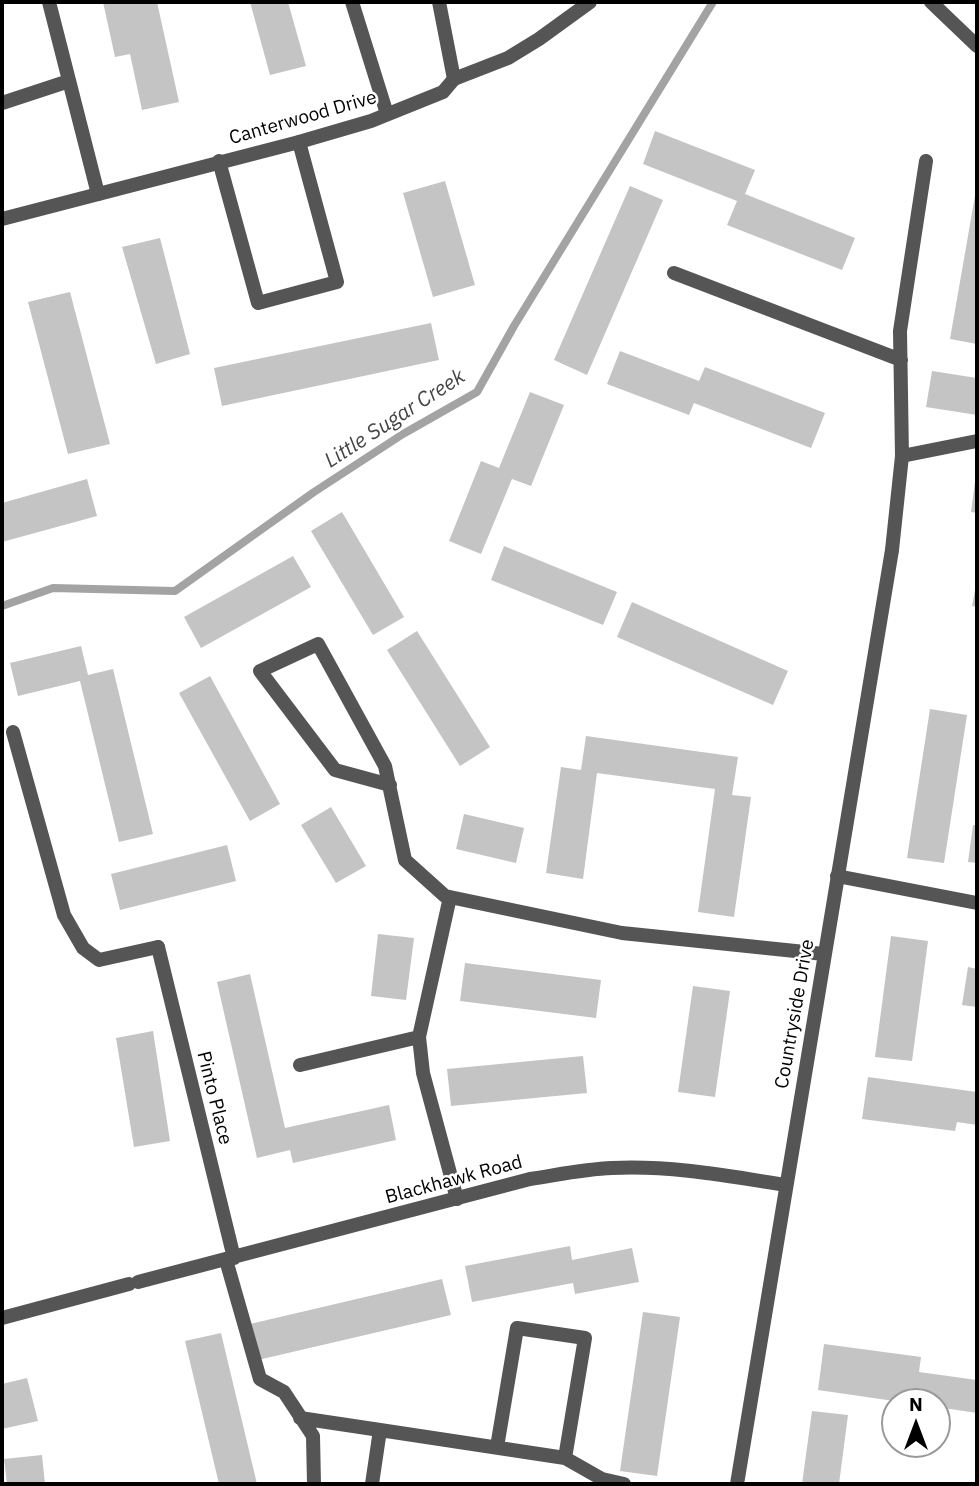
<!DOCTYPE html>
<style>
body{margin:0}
#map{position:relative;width:979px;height:1486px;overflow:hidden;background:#fff;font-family:"IBM Plex Sans",sans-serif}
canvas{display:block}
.frame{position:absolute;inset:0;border:4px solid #000;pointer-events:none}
.north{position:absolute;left:881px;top:1388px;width:70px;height:70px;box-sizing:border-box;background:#fff;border:2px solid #999;border-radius:50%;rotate:0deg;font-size:19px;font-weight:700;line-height:28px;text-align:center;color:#000}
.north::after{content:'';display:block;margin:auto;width:24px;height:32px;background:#000;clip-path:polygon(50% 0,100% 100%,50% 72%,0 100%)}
</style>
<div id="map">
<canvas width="979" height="1486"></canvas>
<div class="frame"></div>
<div class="north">N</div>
</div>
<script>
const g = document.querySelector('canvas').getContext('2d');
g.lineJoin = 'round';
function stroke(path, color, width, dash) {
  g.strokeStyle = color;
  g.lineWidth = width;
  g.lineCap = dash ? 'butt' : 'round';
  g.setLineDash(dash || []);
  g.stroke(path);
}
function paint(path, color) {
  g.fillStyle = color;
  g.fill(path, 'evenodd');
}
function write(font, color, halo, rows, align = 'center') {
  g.font = font + ' "IBM Plex Sans",sans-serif';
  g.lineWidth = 5;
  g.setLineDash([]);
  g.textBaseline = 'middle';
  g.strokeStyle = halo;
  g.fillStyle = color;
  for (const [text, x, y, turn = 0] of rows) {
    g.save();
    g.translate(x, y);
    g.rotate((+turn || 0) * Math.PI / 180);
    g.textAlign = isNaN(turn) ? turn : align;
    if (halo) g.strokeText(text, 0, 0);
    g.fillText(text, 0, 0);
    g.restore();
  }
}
stroke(new Path2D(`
 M2,606L53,588L175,591L314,492L403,434L477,392L514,326L713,2`), '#a3a3a3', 8);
paint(new Path2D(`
 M103,2H157L179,102L142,110L130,54L115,57Z
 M250,2H288L306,66L270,75Z
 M655,131L755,170L745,194L855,238L842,270L727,225L737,201L643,164Z
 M445,181L475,285L433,297L403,193Z
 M630,186L663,200L587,375L554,360Z
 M976,190L977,191V344L950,339Z
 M160,238L190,354L156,364L122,247Z
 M70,292L110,444L68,454L28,302Z
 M431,323L439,360L222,406L214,368Z
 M620,351L699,381L705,367L825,413L811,448L694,403L689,415L607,384Z
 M932,371L977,378V415L926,407Z
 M530,392L564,405L531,486L512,479L481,554L449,541L481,461L499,468Z
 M976,474H977V513L971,512Z
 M87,479L97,516L2,542V503Z
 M342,512L404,617L373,635L311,531Z
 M504,546L617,592L603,625L491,580Z
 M293,556L311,587L201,648L184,617Z
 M976,585H977V607L972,606Z
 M632,602L788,671L773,705L617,637Z
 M417,631L490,747L460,766L387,650Z
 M81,646L88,675L113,669L153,834L119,842L80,681L18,696L10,663Z
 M210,676L280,804L250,821L179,693Z
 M930,709L967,715L944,863L907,858Z
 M586,736L738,757L732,795L751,797L734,917L698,912L715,789L597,773L583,879L546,873L561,767L581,770Z
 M331,807L366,866L336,883L301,825Z
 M464,814L524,828L516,863L456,849Z
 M973,825H977V863L968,862Z
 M227,845L236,881L120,910L111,874Z
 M378,934L414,938L406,1000L371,996Z
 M891,936L928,941L912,1061L875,1057Z
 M465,963L601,980L596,1018L460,1001Z
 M968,967L977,969V1007L962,1005Z
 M250,974L285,1128L389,1105L396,1140L293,1163L290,1150L257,1158L217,982Z
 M693,986L730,991L715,1097L678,1092Z
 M153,1031L170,1141L134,1147L116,1038Z
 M583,1056L587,1093L451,1106L447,1069Z
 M868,1077L977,1092V1125L957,1122L955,1131L862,1119Z
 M570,1246L572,1260L632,1248L639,1282L575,1294L573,1283L472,1302L465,1266Z
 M442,1279L451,1315L258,1360L250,1324Z
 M643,1312L680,1317L657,1476L620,1471Z
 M221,1333L257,1484H219L185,1341Z
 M824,1344L921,1357L919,1372L977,1380V1413L937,1407V1402H901L818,1390Z
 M27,1378L38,1421L2,1429V1384Z
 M812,1411L848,1415L839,1484H802Z
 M42,1455L45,1484H7L4,1459Z`), '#c4c4c4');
stroke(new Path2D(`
 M49,2L98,194
 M352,2L387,114
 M439,2L454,79
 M931,2L977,46
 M2,103L69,81
 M219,161L258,303L337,282L299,142
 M674,273L901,360
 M902,456L900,331L926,161
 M892,550L902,456L977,441
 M13,732L64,915L83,948L99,960L158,947
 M390,785L335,770L260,671L318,644L385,766L405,860L445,896L622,933L824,954
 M837,876L977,903
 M450,897L419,1037L423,1073L457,1199
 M300,1065L419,1037
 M226,1260L260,1379L284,1392L313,1436L314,1484
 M300,1418L380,1430L372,1484
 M380,1430L565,1458L602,1479L624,1484
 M497,1447L517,1328L585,1338L565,1458`), '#555', 14);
stroke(new Path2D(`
 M2,219L299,142L371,121L443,92L454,79L508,58L539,39L590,2
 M158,947L234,1258
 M138,1282L530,1179C557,1175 584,1169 612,1168C670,1165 728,1176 786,1185
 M2,1318L129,1284
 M737,1484L892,550`), '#555', 14);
write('19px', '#000', '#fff', [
 ["Canterwood Drive",303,118,-16],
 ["Countryside Drive",795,1014,-80],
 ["Pinto Place",214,1098,76],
 ["Blackhawk Road",454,1180,-15]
]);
write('italic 21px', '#444', '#fff', [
 ["Little Sugar Creek",395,419,-33]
]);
</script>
